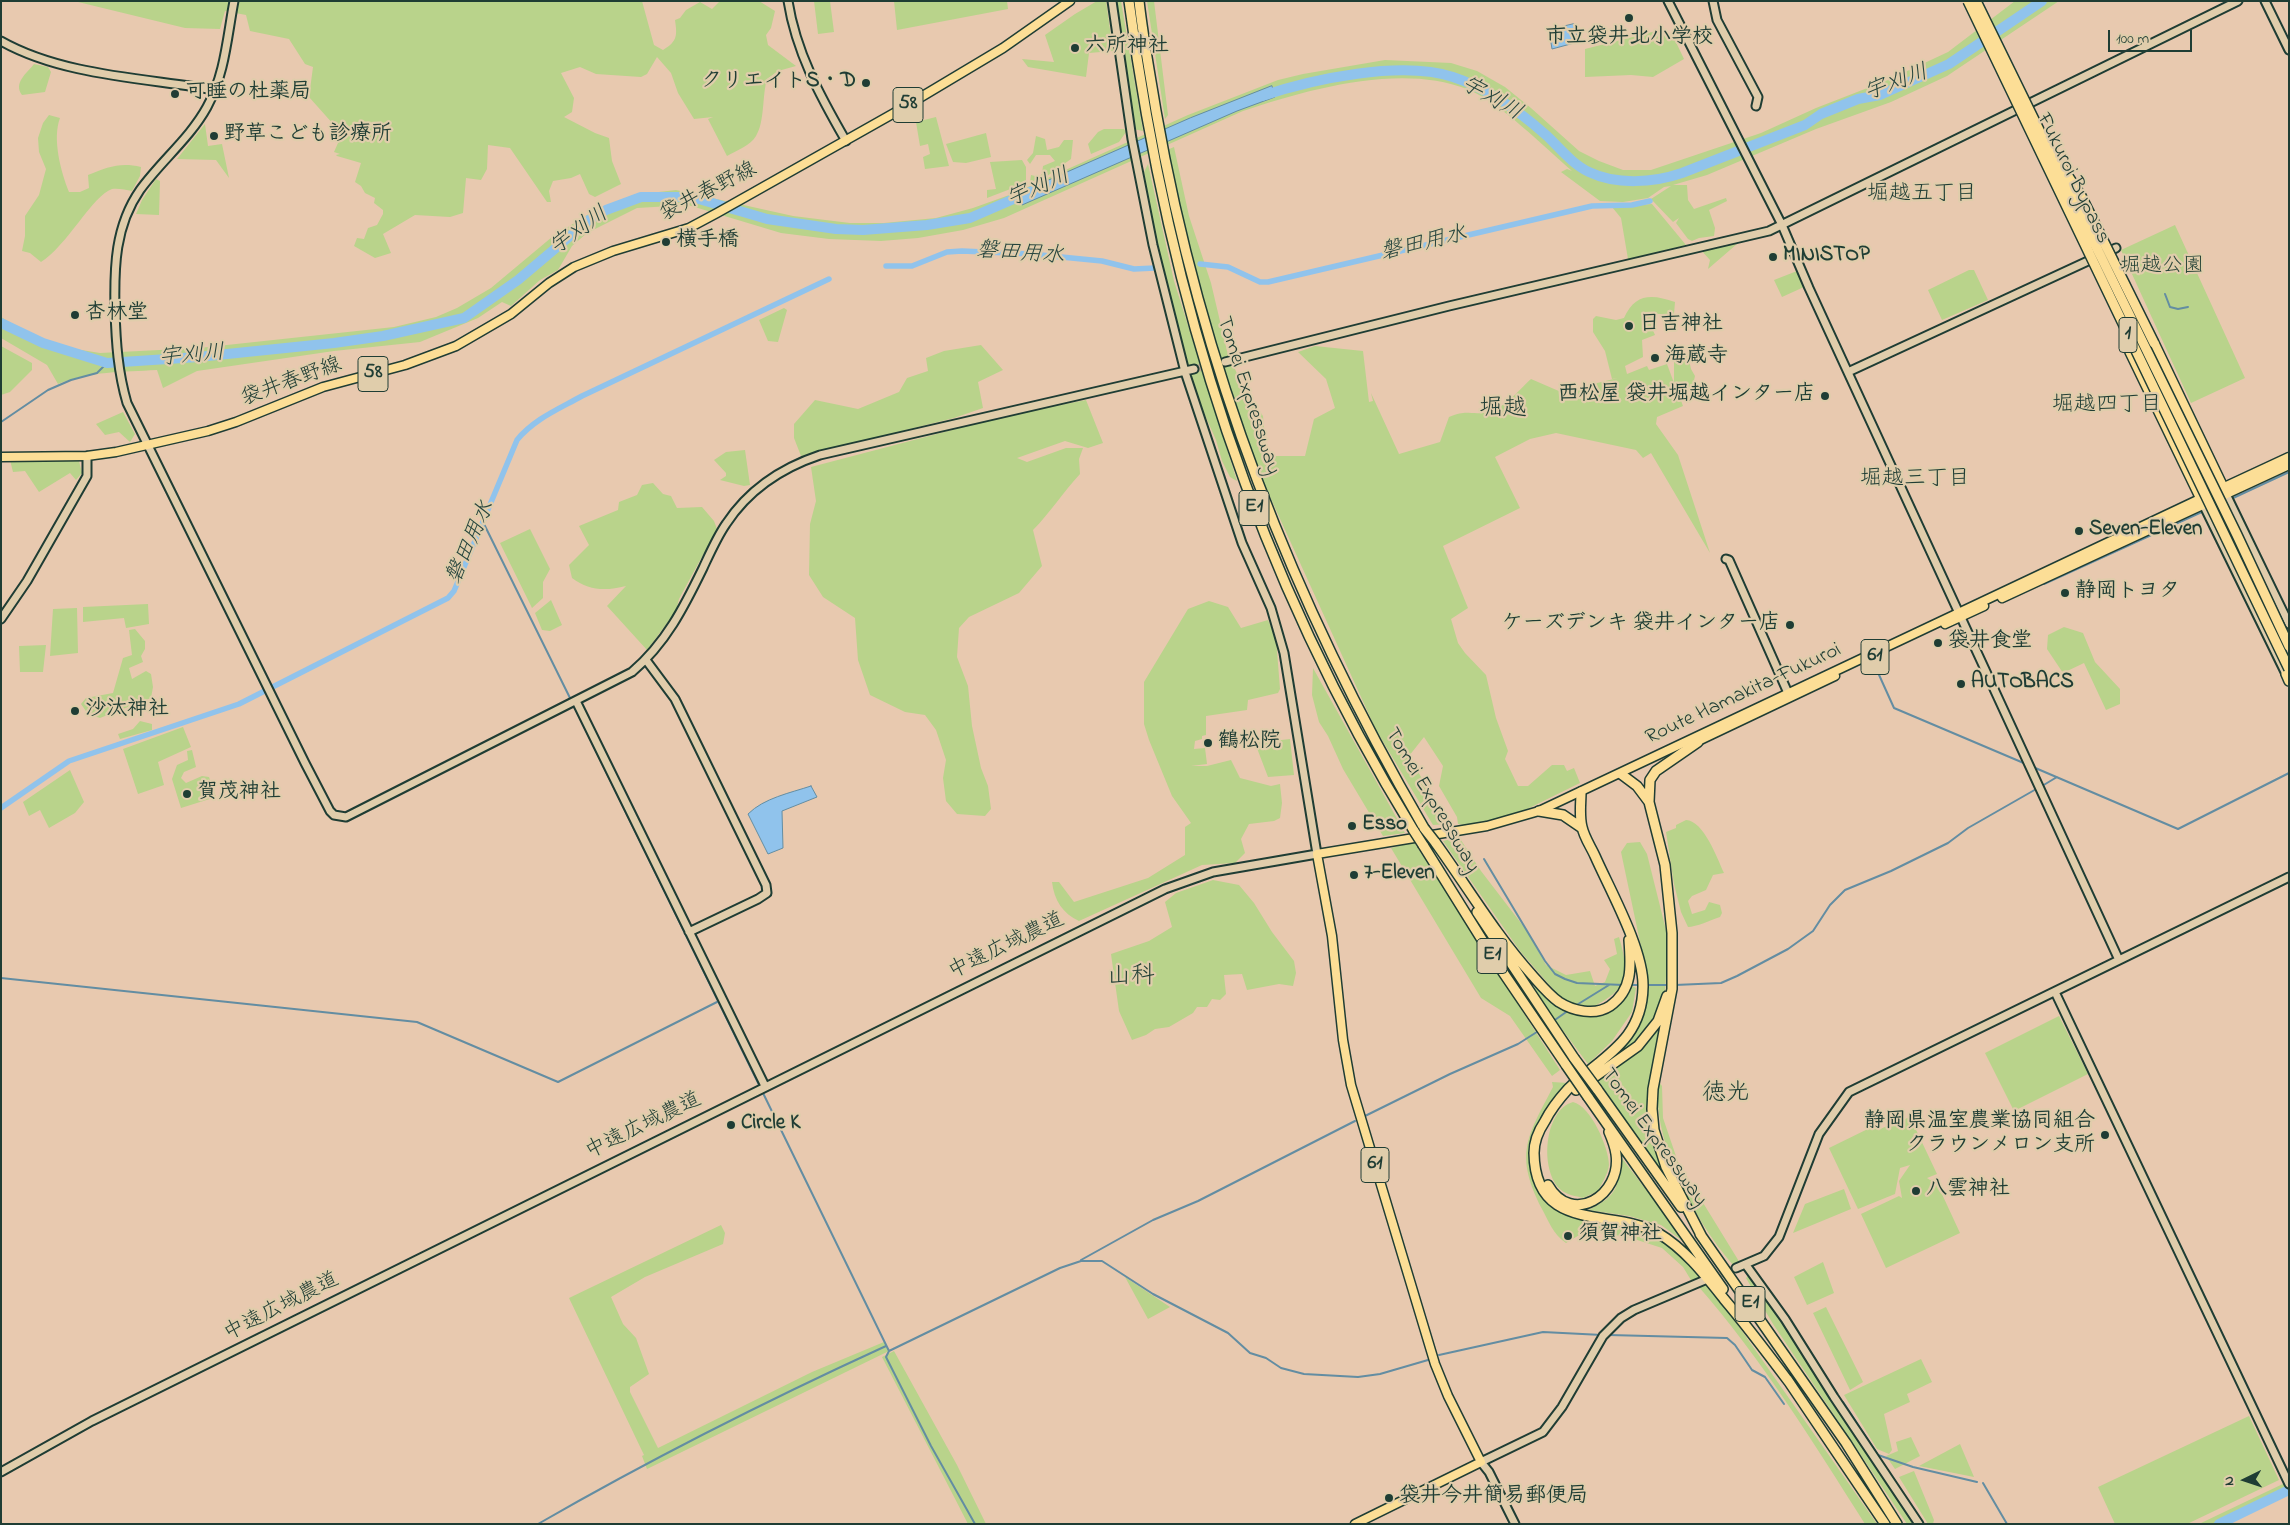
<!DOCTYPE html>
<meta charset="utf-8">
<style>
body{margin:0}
#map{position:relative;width:2290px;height:1525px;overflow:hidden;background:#e8c9af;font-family:"Indie Flower",sans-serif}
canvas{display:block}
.frame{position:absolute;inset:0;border:2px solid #1f3d34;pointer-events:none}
.north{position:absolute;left:2220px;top:1455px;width:50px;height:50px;-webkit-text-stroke:4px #e0cdab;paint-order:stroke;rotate:266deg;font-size:14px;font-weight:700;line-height:20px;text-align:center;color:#1f3d34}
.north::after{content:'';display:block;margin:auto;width:18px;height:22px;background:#1f3d34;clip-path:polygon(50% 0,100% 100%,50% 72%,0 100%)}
.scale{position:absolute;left:2108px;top:30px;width:84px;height:22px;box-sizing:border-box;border:2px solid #1f3d34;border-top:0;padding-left:6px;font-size:15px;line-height:18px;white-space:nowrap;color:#1f3d34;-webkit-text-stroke:4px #e0cdab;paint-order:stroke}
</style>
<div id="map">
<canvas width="2290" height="1525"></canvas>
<div class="frame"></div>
<div class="north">N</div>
<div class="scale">100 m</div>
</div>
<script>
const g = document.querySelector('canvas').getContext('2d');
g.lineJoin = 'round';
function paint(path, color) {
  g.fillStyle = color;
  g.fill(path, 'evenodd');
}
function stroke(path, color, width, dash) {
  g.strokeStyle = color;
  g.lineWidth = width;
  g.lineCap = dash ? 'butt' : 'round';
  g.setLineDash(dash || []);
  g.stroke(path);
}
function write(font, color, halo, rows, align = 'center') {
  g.font = font + ' "Indie Flower","Klee One",sans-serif';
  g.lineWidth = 4.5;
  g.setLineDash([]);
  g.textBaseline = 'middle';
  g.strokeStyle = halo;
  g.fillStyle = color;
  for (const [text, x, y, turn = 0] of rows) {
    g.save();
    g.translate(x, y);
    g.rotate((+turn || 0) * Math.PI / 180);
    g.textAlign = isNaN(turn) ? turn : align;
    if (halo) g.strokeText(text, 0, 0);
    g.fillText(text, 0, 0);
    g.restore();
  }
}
paint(new Path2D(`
 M74,1H642L654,45L663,50C678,41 677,35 675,20L680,18L686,10L700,2L712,9L720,1H759L775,11L771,28L766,35L768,45L796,66L778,71L767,79C762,96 765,121 756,136C751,145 736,151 727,156L708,119L713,117L694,119L678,93L671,73L657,57L647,74L641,77L596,74L580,67L561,73L574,98L572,112L564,117L595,133L609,138L612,161L621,184L595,197L589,194L580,174L571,178L553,181L549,191L551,202H547L510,148L488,145L487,169L481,180L466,178L463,213L450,217L415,215L383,234L391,253L375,258L354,246L357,238L364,239L368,228L377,225L383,214V210L374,203L375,198L365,193L361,186L355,182L361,163L337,156L336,155L340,154L334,152L346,125L341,127L334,125L309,97L313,67L305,64L289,39L250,31L246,15L225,11L220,29L185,28Z
 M814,1H830L834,32L818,34Z
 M894,1H1007L1008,9L897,30Z
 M1097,1H1106L1113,51L1089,53L1086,77L1028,67L1022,59L1054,62L1045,35L1075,14Z
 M1117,1H1121L1143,131L1133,129Z
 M1147,1H1154L1168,115L1165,119Z
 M2015,1H2059L1947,76L1891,102L1816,129L1707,175L1673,185H1687L1688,200L1694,209L1726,198L1727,201L1709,210L1715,228L1714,236L1699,238L1692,241L1688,239L1676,223L1679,218L1673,222L1651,199L1671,186L1664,187L1648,198L1623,202L1600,201L1561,172L1567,169L1572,171C1543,146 1501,103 1467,89C1401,63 1308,89 1243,111L1004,218L963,230L918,238L881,241L829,239L781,233L688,205L637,208L587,233L572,246L558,270L540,280L511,306L502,302L478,318L420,342L334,351L197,371L163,388L157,370C123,372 90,371 58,384L47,365L1,338V317L31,335L69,348L100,353L199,348L394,327L436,317L457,308L491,288L552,237L595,210L633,195L676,190L793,216L850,223H884L936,218L973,208L1012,194L1188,115L1278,80L1303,74L1385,60L1451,63L1477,71L1505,87L1531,108L1579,151L1599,161L1623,170H1651L1761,133L1816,108L1888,80L1948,52Z
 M1664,29L1674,38L1684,59L1653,77L1631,75L1585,77V49Z
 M34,64L48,67L51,72L45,92L22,95C13,83 27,73 34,64Z
 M49,115L60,118C52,139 61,172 69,192H80L89,188L88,175C108,167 120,162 141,167L140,176L132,191C126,190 118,188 112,189C93,195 66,247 41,262L30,253L22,251L25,236V216L39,195L46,169L39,152L38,138L43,123Z
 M936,117L949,166L925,169L923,157L930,154L928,144L920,146L916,122Z
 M205,124L208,146L222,144L229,178L216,160L177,159Z
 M1104,129H1124L1126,132L1119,142L1091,154L1088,144L1098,132Z
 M986,133L991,157L966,163L953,162L946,144Z
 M1036,136L1045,139L1047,150L1059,147L1064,140H1073L1071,159L1043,179L1030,182L1031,175L1039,177L1042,174L1043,166L1055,161L1050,155H1036L1030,164L1027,160L1033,153Z
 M1174,147L1189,216L1211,283L1227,351L1242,385L1263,416L1266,451L1269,456H1305L1314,419L1335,408L1326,379L1298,352L1315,346L1363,351L1369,402L1373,401L1371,393L1399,454L1440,442L1449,417C1467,410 1466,414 1483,413C1501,412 1518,391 1531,379L1568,395L1593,384L1618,378L1612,379L1605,351L1593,332V319L1596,316L1616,320L1624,318C1635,293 1652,294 1675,302L1674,314H1654L1651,326L1655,335L1642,340L1643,357L1625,366L1627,374L1647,366L1649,370L1667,364L1674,383V359L1688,355L1691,369L1695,376L1692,389L1676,387L1683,406L1657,417L1656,424L1678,455L1710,553L1651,453L1643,458L1636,450L1556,433L1530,439L1495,457L1520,508L1443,546L1468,608L1451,619L1458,643L1465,653L1486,675L1496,718L1508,751L1505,759L1518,786H1528L1552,765H1564L1567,771L1574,768L1580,783L1513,816L1464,825L1458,824L1457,817L1439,786L1443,766L1424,737L1409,756L1448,824L1433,825L1376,730L1251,455L1200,290L1178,213L1167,150Z
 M1022,160L1026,167V183L987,198V190L996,189L990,162Z
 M1148,164L1174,281L1237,481L1230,477L1222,461L1216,440L1200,404L1176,328L1149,207L1144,172Z
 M156,179L160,181L159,215L136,214L142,200Z
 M1652,204L1686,245L1628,259L1621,218L1612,207Z
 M2175,225L2245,378L2191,403L2121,250Z
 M1737,244L1708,269L1710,260L1700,249Z
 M1969,270H1974L1988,300L1942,320L1928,290Z
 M1797,271L1804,287L1782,297L1774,280Z
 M784,308L787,310L778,342L768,341L759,320Z
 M981,345L1003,370L978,382L983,408L954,418L801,456L794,438V424L815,400L858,409L899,392L907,378L928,371L926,358L944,351Z
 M1,346L32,363V370L10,392L1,395Z
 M1086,400L1103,443L1088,448L1065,441L1017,458L1027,462L1066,448H1083L1079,459L1080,474C1063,492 1050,513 1033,530L1042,566L1019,593L969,617L959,628L957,657L968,686L972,726L981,768L988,786L991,809L985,816L957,814L946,801L943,778L946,760L936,730L925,715L905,712L870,695L858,660L855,618L823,597L809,575L810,524L816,501L811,467L1009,415Z
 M123,412L135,434L130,442L119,432L105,435L96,424Z
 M745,450L750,485L744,486L720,480L726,476V473L714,460L726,452Z
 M10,460L79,461L82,473L76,480L70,473L39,492L25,471L13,472Z
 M653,483L663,494L671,496L677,508L702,507L714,521L717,529L679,599L676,611L647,650L607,606L626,586C606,591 589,591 572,578L569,565L589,545L579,526L618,510L619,502L637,495L642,485Z
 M530,529L550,569L543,582V598L532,608L500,543Z
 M551,600L562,625L550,631L542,630L535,613Z
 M1209,601L1228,607L1241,628L1268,620L1276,638L1280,689L1278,693L1248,700L1247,710L1206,716V735L1202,736V739L1195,741L1194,749L1205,748L1207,764L1191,766H1207L1231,760L1240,778L1271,786L1280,784L1282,803L1280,818L1274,821L1249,824L1241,839L1245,853L1235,863L1202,865L1079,921C1063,914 1054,900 1052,882H1059L1074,902L1148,878L1185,855V827L1191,823L1172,796L1149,740L1144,724V682L1188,609Z
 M148,604L149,624L126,628L124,618L83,622V607Z
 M77,608L78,653L50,656L53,609Z
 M2064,627L2083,633L2095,662L2120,689V704L2106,710L2084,663L2063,673L2047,649L2048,635Z
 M135,629L145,641V649L141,656L143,662L129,668L132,679L146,671L151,674L153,687L151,698L100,718L88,714L81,704L86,698L113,693L123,658L132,655L129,630Z
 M46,645L43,672H20L19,646Z
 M1313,668L1405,833L1383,836L1343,769L1328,736L1319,722L1312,695Z
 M140,721L152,724V730L120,739L118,734L133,729Z
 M183,727L191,747L158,762L164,785L138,794L123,749Z
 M1290,739L1294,775L1268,777L1255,743Z
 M192,750L196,767L184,772L181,778L186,783L202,776L209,777L216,797L181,808L172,779L177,765L188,760L187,751Z
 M70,770L84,802L75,813L49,828L40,810L29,816L23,802Z
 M1686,820C1704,821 1717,858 1724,873L1713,875L1706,890L1692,896L1688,901L1692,914L1705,910L1709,902L1720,905L1722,913L1720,917C1711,920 1696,927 1688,927L1681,912L1674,884L1666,832L1676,828V825Z
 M1459,837L1481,871L1527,931L1546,965L1566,975L1590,971L1595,986L1605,982L1610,969L1604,960L1617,954L1614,939L1619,937C1632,981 1625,992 1584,1011L1558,995L1520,951L1443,841Z
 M1414,842L1560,1070L1552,1076L1510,1016L1481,998L1391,848Z
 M1640,842L1647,854L1668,938L1665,994L1648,1028L1633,1046L1591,1074L1631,1040L1646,1002L1643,956L1621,852L1627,843Z
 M1213,880L1239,885L1254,903L1272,932L1294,961L1296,973L1293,986L1279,984L1247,990L1242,974L1224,975L1226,994L1220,1000L1212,999L1207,1007H1197L1193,1013L1169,1027L1155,1029L1146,1035L1132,1040L1119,1011L1111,954L1149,941L1172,927L1165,902L1176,893Z
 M1628,984L1636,988L1632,1012L1612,1041L1588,1064L1532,989L1535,987C1555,999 1582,1021 1607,1008C1614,1004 1622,991 1628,984Z
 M2059,1016L2088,1074L2014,1111L1985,1053Z
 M1662,1023L1647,1106L1651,1129L1666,1179L1598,1080L1646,1045Z
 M1552,1082L1568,1083L1549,1108L1531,1157L1539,1188L1559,1208L1643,1227L1667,1240L1708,1278L1694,1285L1683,1267L1662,1248L1628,1237L1586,1231L1566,1243C1553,1234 1549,1222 1542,1209C1514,1154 1527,1137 1553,1087Z
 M1659,1082L1662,1086L1663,1118L1678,1162L1740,1263L1736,1268C1698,1227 1650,1140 1659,1082Z
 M1573,1102C1591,1106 1609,1148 1609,1165C1608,1174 1602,1183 1598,1191L1583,1198C1576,1196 1567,1195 1561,1190C1539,1171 1544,1110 1573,1102Z
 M1910,1117L1937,1174L1927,1178L1930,1180L1935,1179L1960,1233L1886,1268L1861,1214L1899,1196L1902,1198L1899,1181L1910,1165L1900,1168L1895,1194L1858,1209L1829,1148L1878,1124L1880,1129Z
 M1618,1153L1688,1245L1661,1225L1629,1216L1588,1210C1618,1196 1621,1185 1618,1153Z
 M1844,1189L1851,1209L1793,1233L1805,1204Z
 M721,1225L725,1233L723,1244L645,1277L611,1297L623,1324L636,1338L649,1374L630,1387V1392L658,1448L812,1372L884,1342L889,1351L647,1469L642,1456L644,1455L569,1298Z
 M1823,1262L1834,1293L1807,1305L1794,1277Z
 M1750,1274L1916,1524H1907L1773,1324L1746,1278Z
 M1125,1277L1170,1307L1148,1319Z
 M1707,1281L1877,1524H1865C1813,1442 1762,1359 1698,1286Z
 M1826,1307L1863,1382L1850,1390L1813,1313Z
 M894,1351L957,1465L986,1524H968L882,1357Z
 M1921,1359L1932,1382L1907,1394L1910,1402L1884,1414L1892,1450L1889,1454L1877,1449L1844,1395Z
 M2249,1416L2279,1480L2187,1524H2115L2098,1487Z
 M1911,1437L1920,1456L1895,1469L1886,1456L1898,1451L1896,1442Z
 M1960,1444L1974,1477L1919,1466Z
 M1914,1471L1934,1520L1933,1524H1928L1899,1477Z
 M2289,1481V1494L2228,1524H2199Z`), '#b9d38b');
const water = new Path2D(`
 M1574,24L1578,42L1552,49L1549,30Z
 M1272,86L1275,97L1237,111L1022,205L1019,193L1190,118Z
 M811,786L817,797L782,811L783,848L768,854L748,814C764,798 790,793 811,786Z`);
paint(water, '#90c3ec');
stroke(water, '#638da2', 1);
stroke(new Path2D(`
 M2165,294L2170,307L2178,309L2188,307
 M1,422L48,390L71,380L97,373L107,363
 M2231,499L2289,472
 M483,522L571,700
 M2044,584L2204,511
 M1875,666L1894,708L2026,764
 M573,704L889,1351
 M2033,767L2178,829L2289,773
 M2042,786L2057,777
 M1484,859L1545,961L1555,974L1565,979L1577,983L1623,985
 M1,978L417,1022L558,1082L717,1002
 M1630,985H1640
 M1645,985H1668
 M1675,985L1721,983L1737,976L1788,949L1813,931L1830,905L1845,890L1891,871L1948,843L1968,828L2038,788
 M1575,1006L1609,985
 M1552,1022L1569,1010
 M1365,1116L1450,1074L1518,1044L1540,1030
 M1081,1260L1153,1220L1198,1201L1355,1121
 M1609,1335L1727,1338L1735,1345L1752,1370L1765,1377L1784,1404
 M1439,1355L1543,1332L1602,1335
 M1843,1402L1878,1455L1913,1467L1977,1482
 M1983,1483L2007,1524
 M538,1524C651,1459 768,1400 886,1346
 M975,1524L931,1446L886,1357L889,1351L1060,1268L1081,1261H1102L1153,1294L1228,1333L1250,1353L1266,1358L1281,1368L1304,1374L1358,1377L1380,1374L1428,1360`), '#638da2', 2);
stroke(new Path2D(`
 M1200,264L1228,267L1260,282H1268L1592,206L1632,205L1650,201
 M886,266H912L947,252L962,251L1031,254L1102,261L1134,269L1155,268
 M1,808L69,761L239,704L448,598L454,591L517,440C534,419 559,409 582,396L829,279`), '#90c3ec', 5.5);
stroke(new Path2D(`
 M1262,96C1313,79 1401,60 1453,77C1487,88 1519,111 1546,135C1559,147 1572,164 1589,172C1616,185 1653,183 1682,173L1805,125L1821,114L1858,99L1880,95L1949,64L2042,1
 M1,323L43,343L107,363L198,357L334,343L383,336L464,318L518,280L589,220L606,210L641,197H692L767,219L836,229L863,230L927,225L970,218L1032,191
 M2219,1524L2289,1490`), '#90c3ec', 10);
stroke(new Path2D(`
 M1194,369L1221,363
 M1710,1278L1736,1268`), '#c0ad96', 7, [7, 3.5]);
const secondary = new Path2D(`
 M234,1C227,38 225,74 207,107C190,138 161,161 140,190C115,226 114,267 115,310C116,343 118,372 127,403L305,763L330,811L334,815L346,817L632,672C666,643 684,607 703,568C710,553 717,537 726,524C749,489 781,468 820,455L1194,369
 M788,1C796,52 820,96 846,141
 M1668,1L1782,225L1809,288L2119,960
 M1713,1L1717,20L1758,97L1756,106
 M2265,1L2289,50
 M1,41C63,76 146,78 215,90
 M1225,362L1449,306L1769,231L2238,1
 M1848,372L2116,248
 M2224,490L2289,624
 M2201,500L2286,674L2288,673
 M1726,559L1729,560L1788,693
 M1,619L27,581L87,476V456
 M646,660L675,699L766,885L767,893L758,899L689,932
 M576,701L765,1086
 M2055,992L2289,1484
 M1746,1265L1785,1319L1834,1397L1919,1524
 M1736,1268L1764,1256L1779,1237L1819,1134L1849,1092L2289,877
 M1,1472L92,1421L1165,889L1213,872L1317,854L1284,653L1271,608L1242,543L1185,372L1153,245L1132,139L1112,1
 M1515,1524L1489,1472L1481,1462L1543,1432L1562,1407L1603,1336L1621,1318L1634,1310L1705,1280`);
const primary = new Path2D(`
 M1,457L87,456L116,452L208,431L236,422L323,387L405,365L456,346L511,314L549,283L574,267L613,251L689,228L717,213L896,112L1003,48L1070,1
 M2218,490L2289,457
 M2002,598L2289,465
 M1945,624L1984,606
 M1694,743L1835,676
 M1355,1524L1481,1462L1448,1396L1435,1364L1351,1085L1343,1040L1332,936L1317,854L1487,826L1539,811L2206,496`);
const highway = new Path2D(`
 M1129,1C1168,299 1256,574 1414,831
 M1139,1C1143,38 1150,74 1156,111C1201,368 1293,603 1424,828
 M2154,343L2223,487
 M2130,352L2201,499
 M2286,674L2289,681
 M1698,742L1656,771L1650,780L1649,802L1665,865L1672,933V989L1653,1089L1652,1109L1654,1130L1666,1167L1702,1237
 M1621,774L1637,786L1649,802
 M1581,792C1581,803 1579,816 1582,827C1584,837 1591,847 1595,856C1610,890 1644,950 1643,987C1642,1042 1602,1056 1568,1089C1559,1099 1551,1109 1545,1121C1539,1130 1534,1142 1534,1153C1535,1234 1612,1208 1658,1233C1685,1249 1705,1275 1724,1299C1747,1326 1768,1354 1789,1382
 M1539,811L1563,815L1582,828
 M1435,842C1467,886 1495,934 1532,975C1540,984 1549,995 1559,1002C1573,1011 1595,1016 1610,1006C1633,990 1631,966 1629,940
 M1423,845L1494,959L1566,1065
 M1477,912L1574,1058
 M1597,1089L1681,1207
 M1576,1090L1638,1046L1658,1021L1667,996
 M1588,1097L1723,1289
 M1548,1185C1572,1227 1622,1195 1616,1154C1615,1147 1612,1139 1609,1132
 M1700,1234L1846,1443L1897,1524
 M1787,1379L1885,1524`);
stroke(secondary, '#1f3d34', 11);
stroke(primary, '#1f3d34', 11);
stroke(highway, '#1f3d34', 12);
stroke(secondary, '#e0cdab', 7);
stroke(primary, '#fcde96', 8);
stroke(highway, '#fcde96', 9);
const highwayBridge = new Path2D(`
 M1968,1L2289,669
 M1976,1L2237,535L2289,646
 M2060,164L2081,196L2154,343
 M1424,828L1435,842
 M1414,831L1423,845
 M1574,1058L1597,1089
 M1566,1065L1588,1097`);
stroke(highwayBridge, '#1f3d34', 12, []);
stroke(highwayBridge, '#fcde96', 9);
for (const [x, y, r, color] of [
 [1629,18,5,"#1f3d34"],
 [1075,48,5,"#1f3d34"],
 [866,83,5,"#1f3d34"],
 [175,94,5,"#1f3d34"],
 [214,136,5,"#1f3d34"],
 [666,242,5,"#1f3d34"],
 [1773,257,5,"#1f3d34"],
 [75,315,5,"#1f3d34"],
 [1629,326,5,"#1f3d34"],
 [1655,358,5,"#1f3d34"],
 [1825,396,5,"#1f3d34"],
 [2079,531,5,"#1f3d34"],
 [2065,593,5,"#1f3d34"],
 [1790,625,5,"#1f3d34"],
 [1938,643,5,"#1f3d34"],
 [1961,684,5,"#1f3d34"],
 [75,711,5,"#1f3d34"],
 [1208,743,5,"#1f3d34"],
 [187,794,5,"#1f3d34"],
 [1352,826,5,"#1f3d34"],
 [1354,875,5,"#1f3d34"],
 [731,1125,5,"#1f3d34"],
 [2105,1135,5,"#1f3d34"],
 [1916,1191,5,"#1f3d34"],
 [1568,1236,5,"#1f3d34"],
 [1389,1498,5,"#1f3d34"]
]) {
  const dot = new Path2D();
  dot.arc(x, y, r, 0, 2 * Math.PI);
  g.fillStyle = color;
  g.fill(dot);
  stroke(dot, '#e0cdab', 2);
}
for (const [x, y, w] of [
 [908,105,30],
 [2128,335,18],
 [373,374,30],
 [1254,508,30],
 [1875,657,28],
 [1492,956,30],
 [1375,1165,28],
 [1750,1304,30]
]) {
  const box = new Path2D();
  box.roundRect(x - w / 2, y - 17.5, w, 35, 4);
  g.fillStyle = '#e0cdab';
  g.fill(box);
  stroke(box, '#1f3d34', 1);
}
write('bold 20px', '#1f3d34', null, [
 ["58",908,105],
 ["1",2128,335],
 ["58",373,374],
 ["E1",1254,508],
 ["61",1875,657],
 ["E1",1492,956],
 ["61",1375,1165],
 ["E1",1750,1304]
]);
write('bold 21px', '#1f3d34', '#e0cdab', [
 ["市立袋井北小学校",1629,39,"center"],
 ["六所神社",1085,48],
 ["クリエイトS・D",856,83,"right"],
 ["可睡の杜薬局",185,94],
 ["野草こども診療所",224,136],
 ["横手橋",676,242],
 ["MINISTOP",1783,257],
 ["杏林堂",85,315],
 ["日吉神社",1639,326],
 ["海蔵寺",1665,358],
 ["西松屋 袋井堀越インター店",1815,396,"right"],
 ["Seven-Eleven",2089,531],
 ["静岡トヨタ",2075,593],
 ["ケーズデンキ 袋井インター店",1780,625,"right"],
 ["袋井食堂",1948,643],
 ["AUTOBACS",1971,684],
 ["沙汰神社",85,711],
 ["鶴松院",1218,743],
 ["賀茂神社",197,794],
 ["Esso",1362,826],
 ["7-Eleven",1364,875],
 ["静岡県温室農業協同組合",2095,1123,"right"],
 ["クラウンメロン支所",2095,1147,"right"],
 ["Circle K",741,1125],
 ["八雲神社",1926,1191],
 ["須賀神社",1578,1236],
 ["袋井今井簡易郵便局",1399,1498]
], 'left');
write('21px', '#1f3d34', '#e0cdab', [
 ["Fukuroi Bypass",2072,179,64],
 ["袋井春野線",709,193,-27],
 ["袋井春野線",292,383,-20],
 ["Tomei Expressway",1247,396,72],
 ["Route Hamakita-Fukuroi",1744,695,-25],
 ["Tomei Expressway",1431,801,59],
 ["中遠広域農道",1007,947,-26],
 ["中遠広域農道",644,1127,-26],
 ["Tomei Expressway",1653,1138,54],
 ["中遠広域農道",282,1308,-27]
]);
write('21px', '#274438', '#e0cdab', [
 ["堀越公園",2162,268]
]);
write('italic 22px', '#25443d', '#e0cdab', [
 ["宇刈川",1897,84,-20],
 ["宇刈川",1491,100,30],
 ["宇刈川",1039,189,-23],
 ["宇刈川",580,232,-36],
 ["磐田用水",1424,245,-13],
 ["磐田用水",1020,255,4],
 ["宇刈川",192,357,-5],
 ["磐田用水",472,543,-66]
]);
write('22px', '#1f3d34', '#e0cdab', [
 ["堀越五丁目",1922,195],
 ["堀越四丁目",2107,406],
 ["堀越三丁目",1915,480]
]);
write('24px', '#1f3d34', '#e0cdab', [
 ["堀越",1503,410],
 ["山科",1131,978],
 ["徳光",1726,1095]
]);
</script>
